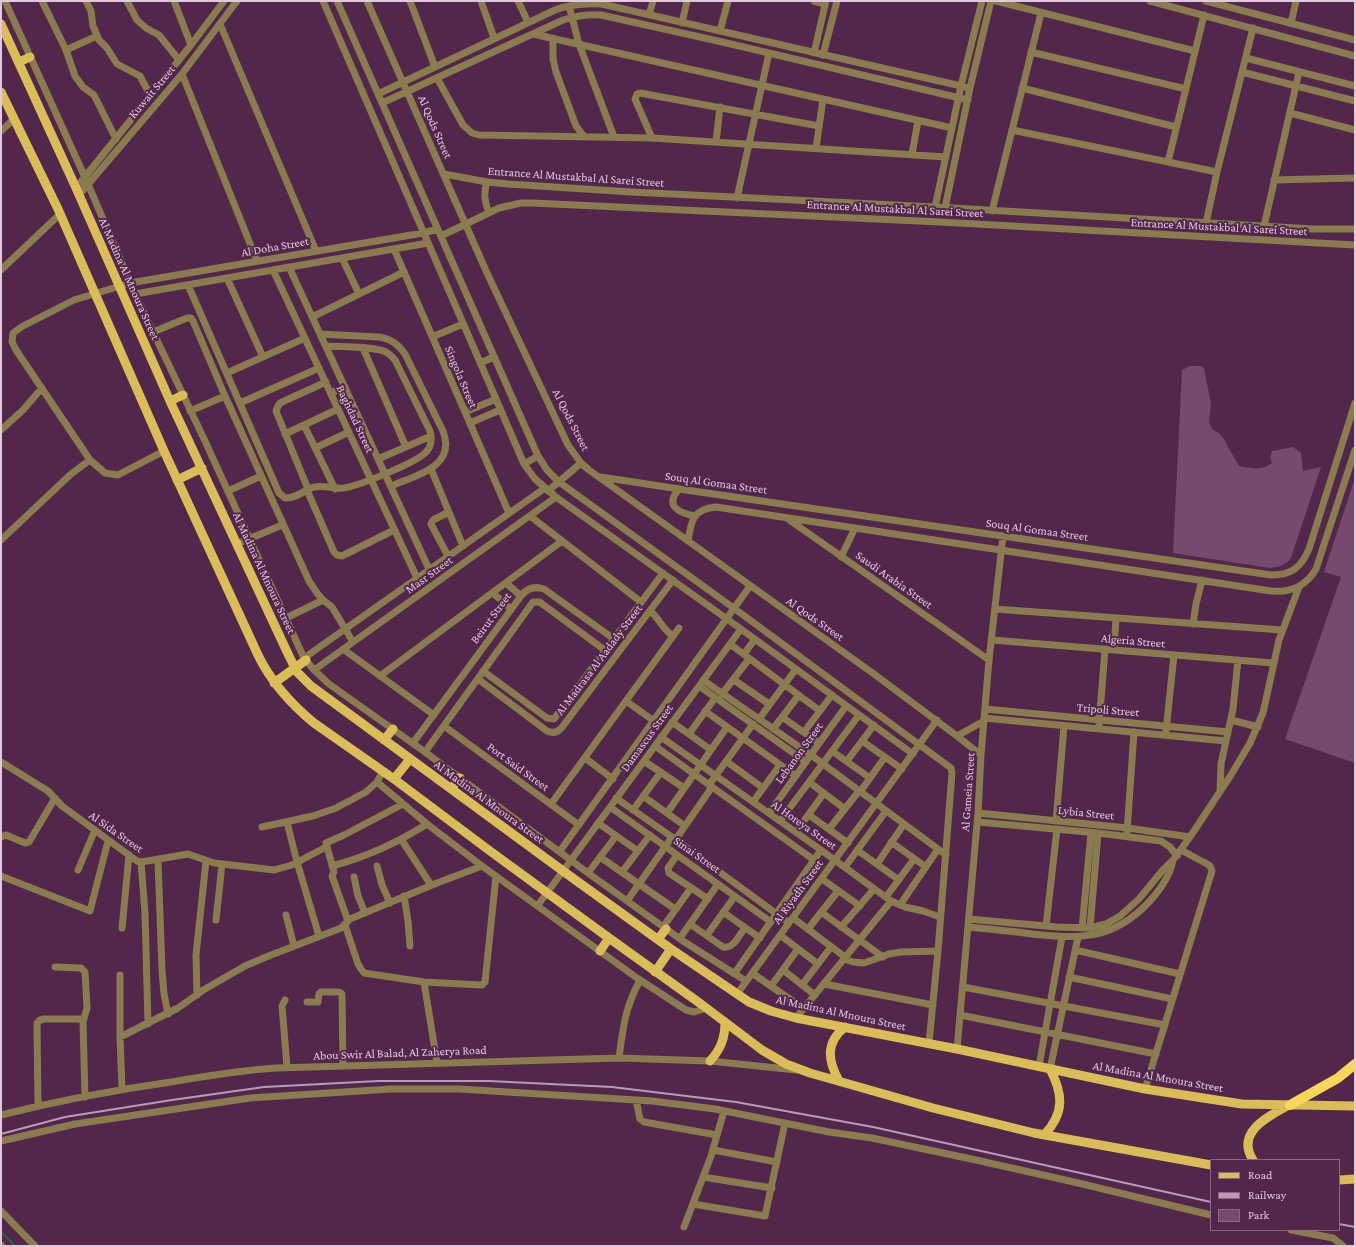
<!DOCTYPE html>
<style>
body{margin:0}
#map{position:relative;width:1356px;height:1247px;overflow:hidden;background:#53264c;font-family:"Crimson Pro",serif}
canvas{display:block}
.frame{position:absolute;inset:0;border:2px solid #e3c7dd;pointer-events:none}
.legend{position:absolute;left:1210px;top:1159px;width:130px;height:72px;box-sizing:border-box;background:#53264c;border:1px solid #8d6686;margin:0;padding:5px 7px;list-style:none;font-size:12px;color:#e3c7dd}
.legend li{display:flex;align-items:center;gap:8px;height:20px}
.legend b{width:20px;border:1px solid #8d6686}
</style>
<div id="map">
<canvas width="1356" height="1247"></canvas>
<div class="frame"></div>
<ul class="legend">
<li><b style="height:5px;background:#dbbd57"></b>Road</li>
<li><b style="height:5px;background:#bb9ab5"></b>Railway</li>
<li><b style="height:11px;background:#77496f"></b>Park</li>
</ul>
</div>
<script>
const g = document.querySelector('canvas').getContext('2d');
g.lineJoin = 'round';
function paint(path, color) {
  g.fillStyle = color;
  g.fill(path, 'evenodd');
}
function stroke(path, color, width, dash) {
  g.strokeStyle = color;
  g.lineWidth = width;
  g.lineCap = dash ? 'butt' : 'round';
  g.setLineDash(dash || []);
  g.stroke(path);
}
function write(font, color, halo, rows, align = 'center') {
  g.font = font + ' "Crimson Pro",serif';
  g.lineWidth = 4;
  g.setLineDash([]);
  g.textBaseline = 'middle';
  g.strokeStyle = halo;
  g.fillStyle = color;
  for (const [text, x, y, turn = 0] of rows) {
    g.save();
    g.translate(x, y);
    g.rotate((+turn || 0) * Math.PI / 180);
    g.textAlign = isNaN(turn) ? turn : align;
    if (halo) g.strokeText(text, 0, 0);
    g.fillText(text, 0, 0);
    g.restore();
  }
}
paint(new Path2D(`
 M1190,366H1201L1204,368L1211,404L1209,422L1212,429L1219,433L1224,439L1228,447L1239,466C1251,468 1262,471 1272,463L1270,458L1272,451L1293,447L1301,453L1303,471L1321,467L1291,558C1285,565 1280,567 1270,568L1173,553L1182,370Z
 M1355,478V763L1285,739L1341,577L1324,572Z`), '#77496f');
stroke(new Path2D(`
 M1,1232L15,1246`), '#2a653f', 2);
stroke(new Path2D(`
 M5,1L88,184L135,294L205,441L304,658L314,670L329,684L425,752L588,873L683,941L746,981
 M42,1L66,50L75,76L83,87L94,95L116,139
 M86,1L91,11L93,26L99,40L107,48L117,64L140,76L150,95
 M127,1L137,20L146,28L159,35L179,60
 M174,1L191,45
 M323,1L496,399L524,464L535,479L556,497L741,629L913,754
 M337,1L538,456L547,470L559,482L735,609L951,768L952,773L938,951L929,1043
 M367,1L487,273L568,445L581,463L589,470L874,674L957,736L981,755
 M410,1L435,67
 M481,1L494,38
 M518,1L528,22
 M814,1L825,4
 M996,1L1195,51
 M1150,1L1355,56
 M1206,1L1355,40
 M569,6L579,44L614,137
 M649,15L653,1
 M682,23L687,1
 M1291,23L1296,1
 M220,24L316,251
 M720,31L728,1
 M533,34L952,128
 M553,38V59L556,72L576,126L582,134L586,137
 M66,50L97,36
 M1031,52L1186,89
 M814,53L826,1
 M823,55L837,1
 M1246,58L1355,86
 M1242,72L1355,101
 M182,74L257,261
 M437,78L463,125L472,133L479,135L652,138L946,157
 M1022,88L1176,127
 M378,94L555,10C570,4 585,3 602,4L970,88
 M382,103L563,20C576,16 588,14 601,15L718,41L968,100
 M1290,113L1355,130
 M1012,130L1217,172
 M1,131L14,119
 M652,138L635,99L637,94L640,93L819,126
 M716,142L720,107
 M816,148L823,99
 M912,154L918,121
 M1168,162L1204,15
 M444,174L487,182L508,184L631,192L935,207L1313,229H1355
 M1274,180L1355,178
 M487,182C483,194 485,202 489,213
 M76,188L191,45L224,1
 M79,195L182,74L237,1
 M737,198L769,53
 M935,207L961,86L982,1
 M945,208L970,88L991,1
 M992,211L1041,13
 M1206,223L1217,172L1253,28
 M1264,226L1299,72
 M441,236L499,208L521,203H532L940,222L1355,245
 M394,249L509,513
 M342,258L359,294
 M289,267L429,569
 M1,270L60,214
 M273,270L417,578
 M227,278L263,357
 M188,285L279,493L285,498C296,499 304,490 314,487C324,485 334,489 344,488C358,486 419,462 427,451C432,445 432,438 430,431L395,360C392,357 390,354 386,352C373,346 342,347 326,346
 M135,294L428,243
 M312,317L404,272
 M153,332L187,318H191L193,321L225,396L309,581L317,593L323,600L332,607L353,642
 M320,334L379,337C391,339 398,344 405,354L443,431C457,467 415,476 391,486
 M432,337L463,324
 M363,348L406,447
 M480,363L494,357
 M227,373L305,338
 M331,393L345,387
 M240,403L319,368
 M190,411L225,396
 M465,412L496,399
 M470,423L500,410
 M304,425L335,489
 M1,430L23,410L42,388
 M285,434L338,409
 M315,448L349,432
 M164,451L118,475L105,473L90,460L16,350L12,342L13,333L23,326L74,300L130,283L423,233L438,229
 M378,459L431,436
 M524,464L538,456
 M431,469L463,546
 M601,477L679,489L1271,575C1291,575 1301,568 1309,549L1355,403
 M308,489L276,411L279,404L282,402L326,382
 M679,489C664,506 679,513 695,516
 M307,490L334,552L337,555L342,556L394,530
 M228,491L261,476
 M548,491L581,463
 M530,516L641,602
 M788,519L989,660
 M1,540L71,474L90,460
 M688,541C691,521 693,509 716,507L1271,591C1290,593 1306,586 1316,569L1355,450
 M237,544L282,525
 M448,556L431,524L433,520L449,512
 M841,557L855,528
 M506,583L521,596
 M493,593L511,609
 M995,609L1282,630
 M650,611C660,619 662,629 673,636
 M286,618L323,600
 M1193,624L1196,604L1202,580
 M992,640L1273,663
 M730,644L820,711
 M343,649L434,715
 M1114,650L1116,618
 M744,654L755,639
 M304,658L545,488
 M314,670L556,497
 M483,671L547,718L554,719L663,573
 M380,676L562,541
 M478,679L547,731C554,734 559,732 563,726L673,580
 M703,680L811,755L946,855
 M734,680L769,704
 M699,686L806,762
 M722,694L749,659
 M626,701L654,721
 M985,709L1228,732
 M705,711L796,776
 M782,717L819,743
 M984,718L1226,741
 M759,719L796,669
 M1231,720L1258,727
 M672,722L711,750
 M1099,725L1105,649
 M444,726L579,825
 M773,729L799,695
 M1166,731L1174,655
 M804,732L832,695
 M689,734L715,698
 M957,736L984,721
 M661,737L821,850L891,901L905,907L923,911L940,917
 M862,741L902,769
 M413,743L521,596C527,588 535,586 544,589L614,639
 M655,746L814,860
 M832,751L870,778
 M425,752L533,602H539L541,603L606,651
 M585,758L613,779
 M644,761L684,788
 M726,761L763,788
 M847,761L874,725
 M1,762L48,791L62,806L137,861L141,862L188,854L214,863L274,870L292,865L326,847
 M377,782L427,824L482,866L637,978L686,1010L694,1012L707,1008
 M809,782L845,809
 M709,785L753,724
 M1220,791L1221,764L1233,709L1238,660
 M860,792L885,757
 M643,796L685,826
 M616,798L672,837L789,923
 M753,802L780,765
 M551,804L679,628
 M610,807L771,922
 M633,810L661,772
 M667,813L727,727
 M769,813L846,706
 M978,813L1128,828L1190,837
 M809,815L848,843
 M780,821L859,715
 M1056,821L1064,726
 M287,822L297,862L319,936
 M978,822L1098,833L1161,841L1170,847L1177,856
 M598,823L638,851
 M262,827L313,816L336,808L366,792L377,782L383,771
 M829,829L859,791
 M796,832L824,793
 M1127,832L1134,732
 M1,837L6,835L25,843L29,842L55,798
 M401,839L431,885
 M676,839L712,787
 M891,842L926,867
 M857,850L899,880
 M560,851L750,586
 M677,855L668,868L669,873L708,899
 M600,857L675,909
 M158,860L162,970L164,994L168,1014
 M141,862L145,913L148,1024
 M877,864L904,824
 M332,866C366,857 397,843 427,824
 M377,866L382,885L390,903
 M845,867L886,811
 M78,870L95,830
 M622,872L650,835
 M588,873L616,836
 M1,876L90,911L108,841
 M354,877L358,896L365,913
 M822,879L860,906
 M404,896L408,921L410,946
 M886,897L914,859
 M627,901L672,837
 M538,905L741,629
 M900,905L938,849
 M723,912L760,938
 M821,912L883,957
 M286,915L294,946
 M793,918L845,957
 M969,919L1057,927L1090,928L1106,924L1120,916L1139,899L1162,871L1173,860L1190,837L1231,775L1250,743L1263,713L1279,640L1299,587
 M216,920L222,864
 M348,921L332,876L334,872L326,843L344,835L403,804
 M690,924L723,947C734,949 739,935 745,928
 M345,925L358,964L361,969L364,973L424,982L482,985L485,982L496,876
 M1046,926L1057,829
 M663,927L691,888
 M841,927L874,889
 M968,927C989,929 1011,931 1032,934C1081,939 1113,940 1149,902C1160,890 1170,876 1173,860
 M122,928L129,855
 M1082,928L1091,833
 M1090,928L1098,833
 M808,929L838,891
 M707,935L735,896
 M780,935L818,964
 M680,938L718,884
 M1075,950L1180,974
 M844,959L853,962L864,963L889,954L901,952L938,951
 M55,967L81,968L85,972L87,1008L83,1022L85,1097
 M783,970L815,995
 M752,973L804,1009
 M734,974L821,850
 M120,975V1037L122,1089
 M1069,977L1172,999
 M424,982L437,1063
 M824,984L933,1005
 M802,985L831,947
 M771,986L798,949
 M963,987L1165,1025
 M737,994L937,720
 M197,995L196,955L206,861
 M285,1000L282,1006L287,1067
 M307,1002H318L319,994L321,992H339L342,994L343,1066
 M960,1015L1156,1054
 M796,1018L891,901
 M120,1037L178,1008L205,989L245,966L266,957L341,928L350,919L437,883L482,866
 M957,1049L978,813L981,755L989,660L1003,536
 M619,1058C623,1027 625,1008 640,980
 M1039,1066L1062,937
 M1050,1069L1078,937
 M1145,1089L1212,871L1211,868L1209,865L1181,850
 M636,1100L640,1119L644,1122L717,1135
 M38,1106L37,1023L40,1020L44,1019H83
 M1,1115C57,1101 114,1090 171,1082C206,1076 241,1070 276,1068L619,1058L710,1061L796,1070
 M1,1141L75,1124L250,1098L391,1089H459L652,1101L715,1109L829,1132L872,1138L976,1160L1074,1182L1211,1215
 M713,1150L777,1162
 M703,1177L772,1188
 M693,1204L765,1216L785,1123
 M1,1211L35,1246
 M684,1227L711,1156L724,1111
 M1291,1230L1333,1238L1343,1246
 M1,1245L2,1246`), '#8a7c4e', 7);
stroke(new Path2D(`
 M1,24L76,188L170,401L289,656L297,672L311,686L563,871L671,949L749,1002L771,1011L796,1018L957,1049L1145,1089L1242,1104L1355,1106
 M19,62L30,57
 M1,92L58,209L164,451L258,655C271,682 291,704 314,723L394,779L490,851L609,938L701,1004L762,1050L786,1064L810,1073L933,1108L1034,1133L1211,1165
 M170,401L183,395
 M177,480L202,468
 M274,683L306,660
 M384,740L393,729
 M394,779L410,759
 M451,789L460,778
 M658,939L666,929
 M600,951L609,938
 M655,972L671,949
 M710,1061C721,1049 725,1038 725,1022
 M839,1081C828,1061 825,1043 845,1027
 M1044,1135C1065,1113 1063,1094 1050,1069
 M1253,1160C1235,1132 1269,1116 1289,1105
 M1339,1180L1355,1179`), '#dbbd57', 9);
stroke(new Path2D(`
 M1290,1105L1338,1078L1355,1064`), '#fad758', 10);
stroke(new Path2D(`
 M1,1134L65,1117L172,1100L264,1087L378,1081H489L612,1087L736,1102L873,1127L1211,1202
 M1339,1224L1355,1227`), '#bb9ab5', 2);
write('12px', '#e3c7dd', '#53264c', [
 ["Kuwait Street",152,92,-50],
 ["Al Qods Street",435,127,66],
 ["Entrance Al Mustakbal Al Sarei Street",576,177,4],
 ["Entrance Al Mustakbal Al Sarei Street",895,209,3],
 ["Entrance Al Mustakbal Al Sarei Street",1219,227,3],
 ["Al Doha Street",275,247,-10],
 ["Al Madina Al Mnoura Street",129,279,66],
 ["Singola Street",461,377,67],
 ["Baghdad Street",355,419,65],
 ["Al Qods Street",571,420,63],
 ["Souq Al Gomaa Street",716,483,8],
 ["Souq Al Gomaa Street",1037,530,8],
 ["Al Madina Al Mnoura Street",264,573,65],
 ["Masr Street",429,575,-36],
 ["Saudi Arabia Street",894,580,35],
 ["Beirut Street",491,618,-54],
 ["Al Qods Street",815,619,35],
 ["Algeria Street",1133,641,5],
 ["Al Madrasa Al Aadady Street",599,660,-53],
 ["Tripoli Street",1108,710,5],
 ["Damascus Street",647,738,-54],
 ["Lebanon Street",799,753,-54],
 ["Port Said Street",518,767,36],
 ["Al Gameia Street",968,792,-86],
 ["Al Madina Al Mnoura Street",489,802,36],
 ["Lybia Street",1086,813,6],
 ["Al Horeya Street",804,825,35],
 ["Al Sida Street",116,832,35],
 ["Sinai Street",697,855,35],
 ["Al Riyadh Street",798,892,-54],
 ["Al Madina Al Mnoura Street",841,1013,12],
 ["Abou Swir Al Balad, Al Zaherya Road",400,1053,-2],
 ["Al Madina Al Mnoura Street",1158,1077,10]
]);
</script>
